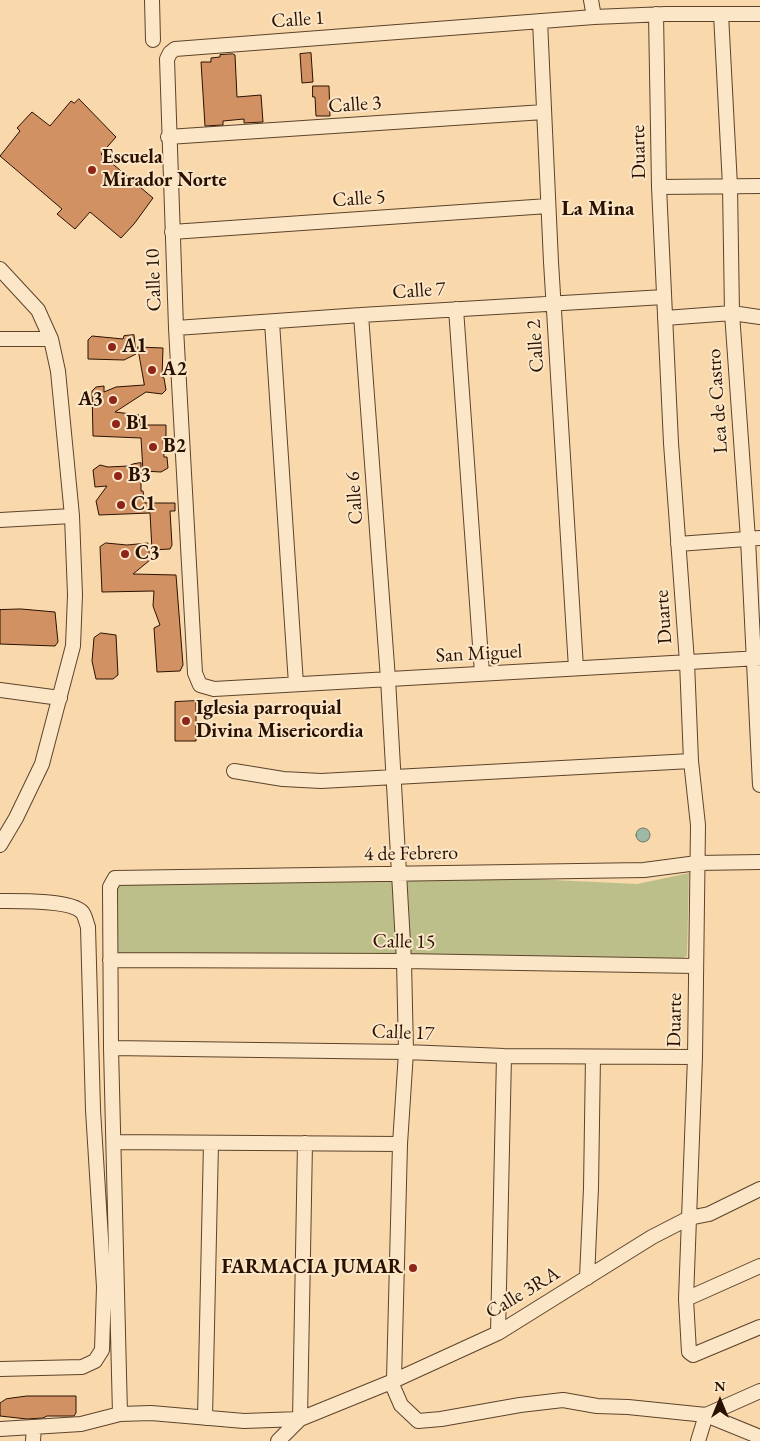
<!DOCTYPE html>
<style>
body{margin:0}
#map{position:relative;width:760px;height:1441px;overflow:hidden;background:#f9d9ab;font-family:"EB Garamond",serif}
canvas{display:block}
.north{position:absolute;left:695px;top:1376px;width:50px;height:50px;-webkit-text-stroke:4px #fbe6c8;paint-order:stroke;rotate:0deg;font-size:14px;font-weight:700;line-height:20px;text-align:center;color:#291100}
.north::after{content:'';display:block;margin:auto;width:18px;height:22px;background:#291100;clip-path:polygon(50% 0,100% 100%,50% 72%,0 100%)}
</style>
<div id="map">
<canvas width="760" height="1441"></canvas>
<div class="north">N</div>
</div>
<script>
const g = document.querySelector('canvas').getContext('2d');
g.lineJoin = 'round';
function paint(path, color) {
  g.fillStyle = color;
  g.fill(path, 'evenodd');
}
function stroke(path, color, width, dash) {
  g.strokeStyle = color;
  g.lineWidth = width;
  g.lineCap = dash ? 'butt' : 'round';
  g.setLineDash(dash || []);
  g.stroke(path);
}
function write(font, color, halo, rows, align = 'center') {
  g.font = font + ' "EB Garamond",serif';
  g.lineWidth = 4;
  g.setLineDash([]);
  g.textBaseline = 'middle';
  g.strokeStyle = halo;
  g.fillStyle = color;
  for (const [text, x, y, turn = 0] of rows) {
    g.save();
    g.translate(x, y);
    g.rotate((+turn || 0) * Math.PI / 180);
    g.textAlign = isNaN(turn) ? turn : align;
    if (halo) g.strokeText(text, 0, 0);
    g.fillText(text, 0, 0);
    g.restore();
  }
}
paint(new Path2D(`
 M406,873L637,884L689,873L687,956L665,966L411,962Z
 M124,878H400L404,961L115,960L110,900Z`), '#bcbf89');
const water = new Path2D(`
 M636 835a7 7 0 1 1 14 0a7 7 0 1 1-14 0Z`);
paint(water, '#9ebaa7');
stroke(water, '#6f7664', 1);
const building = new Path2D(`
 M311,53L313,82L302,83L300,54Z
 M233,54L235,55L237,97L261,95L263,122L244,123V119L223,121V125L205,126L201,62H211V58L220,57V55Z
 M313,86H329L330,116H316L315,97H313Z
 M79,99L116,137L101,154L153,198L134,224L121,238L90,212L75,229L57,214L62,209L0,156L20,131L17,128L32,112L50,126L71,101L74,103Z
 M134,335L136,354L124,360L88,359V340L92,336L123,339L124,336Z
 M138,347L163,348L162,377L164,378L166,390L162,394L146,392L115,412L139,415L140,425H166V436L163,437L164,457H167L168,468L161,472L143,471L141,438L93,436L92,391L96,387L104,386V392L116,387L144,385Z
 M141,463V491H143L145,503H175V511H170L172,545L170,549L152,550L150,513L99,515L96,501L107,486L95,487L93,470L100,465L108,467L129,466L133,464Z
 M106,543L127,545L148,543L150,560L133,574L176,575L183,665L180,671L157,672L154,628L160,625L153,606L154,591L102,592L100,547Z
 M21,609L55,612L58,642L55,646L0,644V610Z
 M101,633L116,635L118,675L113,679H96L92,661L94,638Z
 M196,701V741H175V702Z
 M27,1396H76V1413L74,1416H47L43,1418L27,1419L0,1416V1403L6,1399Z`);
paint(building, '#d29163');
stroke(building, '#291100', 1);
const street = new Path2D(`
 M152,0L153,40
 M591,0L594,17
 M656,14L659,187L671,443L687,662L691,761L698,825L695,1057L686,1299L689,1352L693,1355L760,1327
 M721,14L730,186L732,313L748,539L760,785
 M760,14H666L594,17L175,49L170,53L167,59L176,328L195,673L200,685L214,689L760,658
 M540,21L551,262L576,668
 M168,137L544,112
 M659,187L760,186
 M172,232L548,206
 M0,269L38,310L51,339L58,371L72,516L75,595L73,646L42,764L16,818L0,845
 M456,309L482,673
 M361,315L388,679L404,961L406,1052L400,1144L394,1380
 M665,318L732,313L760,317
 M272,322L296,684
 M176,328L361,315L664,297
 M0,339H51
 M0,520L72,516
 M678,544L760,538
 M0,690L60,698
 M234,771L283,779L321,781L691,761
 M0,901C17,901 71,900 82,912C85,915 86,922 88,927L93,1110L104,1287L102,1350L95,1361L82,1367L0,1369
 M110,960L404,961L696,966
 M111,1048L406,1052L504,1056L695,1057
 M114,1142L400,1144
 M587,1278L591,1188L593,1057
 M686,1299L760,1266
 M498,1333L504,1056
 M391,1382L401,1405L418,1421L441,1419L520,1405L563,1400L597,1406L628,1407L706,1415L760,1391
 M120,1414L111,1048L110,887L115,878L644,870L697,863L760,862
 M706,1415L760,1437
 M205,1418L211,1143
 M300,1419L305,1143
 M0,1429L81,1424L120,1414L151,1413L244,1421L300,1419L391,1382L498,1333L652,1237L689,1218L709,1214L760,1189
 M33,1441L34,1427
 M278,1441L300,1419
 M698,1441L706,1415`);
stroke(street, '#5d432b', 16);
stroke(street, '#fbe6c8', 14);
for (const [x, y, r, color] of [
 [92,170,5,"#8f2418"],
 [112,347,5,"#8f2418"],
 [152,370,5,"#8f2418"],
 [113,400,5,"#8f2418"],
 [116,424,5,"#8f2418"],
 [153,447,5,"#8f2418"],
 [118,476,5,"#8f2418"],
 [121,505,5,"#8f2418"],
 [125,554,5,"#8f2418"],
 [186,721,5,"#8f2418"],
 [413,1268,5,"#8f2418"]
]) {
  const dot = new Path2D();
  dot.arc(x, y, r, 0, 2 * Math.PI);
  g.fillStyle = color;
  g.fill(dot);
  stroke(dot, '#fbe6c8', 2);
}
write('20px', '#291100', '#fbe6c8', [
 ["Calle 1",298,20,-4],
 ["Calle 3",355,105,-4],
 ["Duarte",639,152,-91],
 ["Calle 5",359,199,-4],
 ["Calle 10",154,280,-92],
 ["Calle 7",419,291,-4],
 ["Calle 2",536,346,-94],
 ["Lea de Castro",718,401,-94],
 ["Calle 6",355,498,-94],
 ["Duarte",664,617,-94],
 ["San Miguel",479,654,-3],
 ["4 de Febrero",411,854,-1],
 ["Calle 15",404,942,1],
 ["Duarte",675,1020,-89],
 ["Calle 17",403,1033,2],
 ["Calle 3RA",523,1293,-31]
]);
write('bold 20px', '#291100', '#fbe6c8', [
 ["Escuela",102,158],
 ["Mirador Norte",102,181],
 ["A1",122,347],
 ["A2",162,370],
 ["A3",103,400,"right"],
 ["B1",126,424],
 ["B2",163,447],
 ["B3",128,476],
 ["C1",131,505],
 ["C3",135,554],
 ["Iglesia parroquial",196,709],
 ["Divina Misericordia",196,732],
 ["FARMACIA JUMAR",403,1268,"right"]
], 'left');
write('bold 21px', '#291100', '#fbe6c8', [
 ["La Mina",598,209]
]);
</script>
